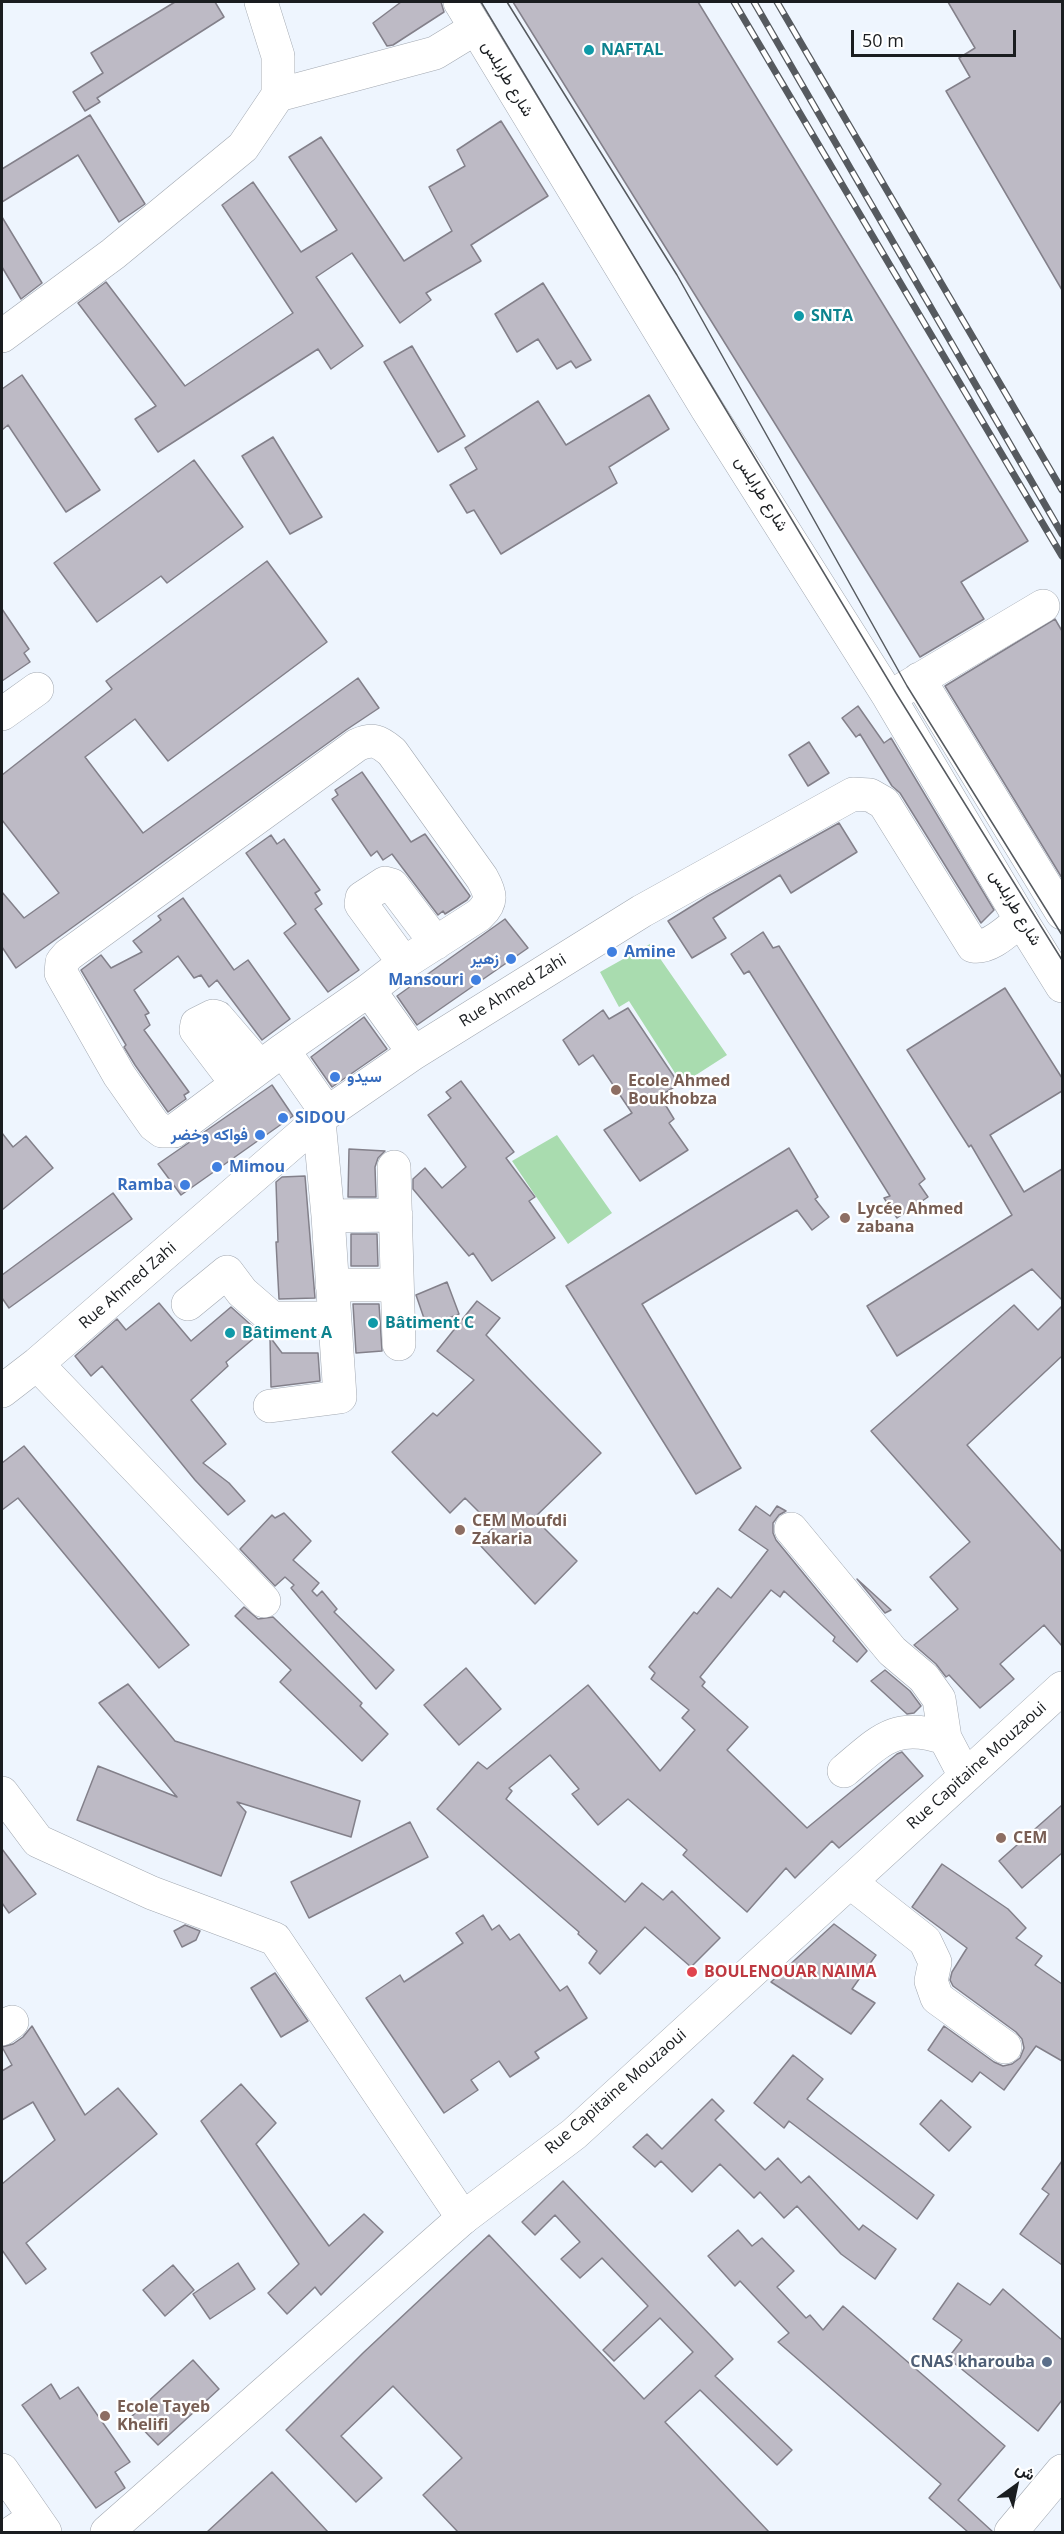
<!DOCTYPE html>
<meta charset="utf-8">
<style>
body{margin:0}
#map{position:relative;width:1064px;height:2534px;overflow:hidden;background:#eef5fe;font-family:"Open Sans",Vazirmatn,sans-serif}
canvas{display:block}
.frame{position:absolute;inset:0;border:3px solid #1a1d20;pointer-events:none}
.north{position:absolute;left:986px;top:2456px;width:60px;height:60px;-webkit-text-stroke:4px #fff;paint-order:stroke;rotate:33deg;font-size:16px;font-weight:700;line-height:24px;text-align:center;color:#1a1d20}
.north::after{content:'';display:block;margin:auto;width:21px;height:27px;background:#1a1d20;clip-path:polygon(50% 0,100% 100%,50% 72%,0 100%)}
.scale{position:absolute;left:851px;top:30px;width:165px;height:27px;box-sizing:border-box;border:3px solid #1a1d20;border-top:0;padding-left:8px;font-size:18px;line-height:21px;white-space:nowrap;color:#1a1d20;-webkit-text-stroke:4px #fff;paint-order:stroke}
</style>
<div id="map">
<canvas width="1064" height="2534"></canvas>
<div class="frame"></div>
<div class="north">ش</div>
<div class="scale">50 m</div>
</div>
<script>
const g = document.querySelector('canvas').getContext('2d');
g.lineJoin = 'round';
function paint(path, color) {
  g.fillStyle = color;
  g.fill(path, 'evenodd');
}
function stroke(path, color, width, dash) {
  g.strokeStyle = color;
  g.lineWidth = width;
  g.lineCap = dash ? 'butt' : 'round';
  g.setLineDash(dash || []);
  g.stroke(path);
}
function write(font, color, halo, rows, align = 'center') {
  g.font = font + ' "Open Sans",Vazirmatn,sans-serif';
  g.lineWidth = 4.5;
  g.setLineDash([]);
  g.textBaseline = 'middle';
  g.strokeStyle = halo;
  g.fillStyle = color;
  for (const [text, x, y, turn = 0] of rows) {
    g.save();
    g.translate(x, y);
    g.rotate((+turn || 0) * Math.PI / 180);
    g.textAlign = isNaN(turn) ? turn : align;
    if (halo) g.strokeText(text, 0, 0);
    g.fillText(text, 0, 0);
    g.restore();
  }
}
paint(new Path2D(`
 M650,944L727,1055L682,1084L629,1001L619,1007L600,972Z
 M557,1135L612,1213L568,1244L512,1161Z`), '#a9dcaf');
const building = new Path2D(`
 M175,2H215L224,17L97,98L100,102L85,111L73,92L103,73L91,53Z
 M401,2H441L444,12L393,45L387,46L373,23Z
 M513,2H698L1028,541L961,582L984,619L920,657Z
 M948,2H1062V290L946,91L970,77L959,58L975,48Z
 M90,115L145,204L119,222L78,155L2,202V169Z
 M501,121L548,196L471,245L481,261L426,293L431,300L400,323L352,253L316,277L363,346L331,369L318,349L158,452L135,419L156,406L78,303L106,282L185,386L293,313L222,205L253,182L301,252L337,230L289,157L321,137L404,261L452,231L429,187L465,166L457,150Z
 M2,217L42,283L21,299L2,267Z
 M543,283L591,360L576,368L571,361L557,369L538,339L517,352L495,314Z
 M412,346L465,436L438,452L384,362Z
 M22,375L100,490L66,512L8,425L2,430V389Z
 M649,395L669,429L609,467L617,483L501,554L474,510L467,513L450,485L477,469L465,448L538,401L566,445Z
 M273,437L322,517L290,534L242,456Z
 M194,460L243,527L167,583L161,576L97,622L54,563Z
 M267,561L327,642L168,761L135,719L85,757L143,833L358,678L379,708L346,730L16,968L2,947V892L24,918L59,893L2,820V775L112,689L106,681Z
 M2,609L29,649L24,653L30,662L2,681Z
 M1055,619L1062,631V878L945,686Z
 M858,706L884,743L891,738L994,910L981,923L900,793L892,786L860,734L856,737L842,718Z
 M809,742L829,773L808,786L789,755Z
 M362,772L411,842L425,834L470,896L467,900L445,914L443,911L438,915L392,854L383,860L377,851L371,856L332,799L338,795L335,790Z
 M839,823L857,852L791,893L780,875L713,918L726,938L692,958L668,921L708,896Z
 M271,835L277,844L284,839L320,890L315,893L322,904L315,909L359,970L328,992L284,933L296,924L246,853Z
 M183,898L234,970L248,960L290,1019L262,1040L217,980L209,987L201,975L194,978L178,956L134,990L149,1013L145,1015L150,1025L144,1030L189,1092L184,1095L186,1099L168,1112L135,1065L124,1047L126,1045L81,970L101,955L111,968L142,952L133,941L161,920L158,916Z
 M505,919L528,948L417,1025L397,996Z
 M763,932L773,948L779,946L925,1179L919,1184L928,1197L897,1218L884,1198L890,1196L749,971L744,974L731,954Z
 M1005,988L1062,1078V1091L990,1135L1024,1192L1062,1169V1300L1032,1269L897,1356L867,1306L1012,1215L971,1145L969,1147L907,1050Z
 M628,1008L679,1084L660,1096L674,1119L669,1123L688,1150L640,1181L604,1130L632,1113L593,1055L579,1065L563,1040L603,1010L609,1019Z
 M364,1017L387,1049L332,1087L311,1057Z
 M461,1081L514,1152L506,1158L535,1197L529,1201L555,1238L492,1281L473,1253L469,1256L413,1189V1179L425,1168L442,1188L466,1167L428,1115L451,1098L446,1092Z
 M272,1085L293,1116L181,1195L158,1164Z
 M2,1133L13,1147L26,1136L53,1168L2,1210Z
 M789,1148L818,1197L815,1199L829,1217L812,1230L797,1210L642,1304L741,1468L696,1494L566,1286Z
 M349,1149L385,1151L378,1158L375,1167L376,1197H348Z
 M305,1176L315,1298L279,1299L276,1242H278L276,1182L282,1177Z
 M113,1193L132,1219L9,1308L2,1298V1275Z
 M351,1234H377L378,1266H351Z
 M447,1282L459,1314L427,1327L416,1295Z
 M477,1301L500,1318L486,1335L601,1453L534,1518L577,1561L535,1604L478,1543L494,1527L465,1498L450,1513L392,1452L433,1413L437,1416L474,1380L437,1351Z
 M159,1303L191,1341L231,1307L260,1333L226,1362L228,1366L191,1400L226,1444L203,1463L229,1483L245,1501L228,1515L195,1480L102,1366L91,1376L75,1356L117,1319L126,1330Z
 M353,1304H379L382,1351L356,1353Z
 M1014,1305L1038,1330L1062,1306V1356L967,1445L1062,1552V1646L1044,1625L1000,1664L1014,1679L980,1708L949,1675L946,1677L936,1664L914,1645L958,1609L930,1577L970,1542L871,1431Z
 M270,1337L282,1353H318L320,1381L271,1387Z
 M24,1446L189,1645L159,1668L18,1498L2,1510V1463Z
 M756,1506L770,1516L777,1506L786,1511L779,1515L773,1523V1533L776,1540L867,1651L857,1662L833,1641L835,1637L784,1591L780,1597L771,1590L700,1677L705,1682L702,1686L748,1727L727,1750L807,1828L897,1754L902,1752L923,1776L839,1848L832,1841L795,1878L786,1868L747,1912L683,1855L687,1850L628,1799L598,1825L572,1794L579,1789L550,1755L509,1788L512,1791L506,1799L625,1902L642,1883L663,1900L672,1891L720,1938L691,1967L645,1927L600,1974L589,1963L597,1951L578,1934L579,1932L437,1809L478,1762L487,1769L588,1685L660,1771L695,1730L682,1718L689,1710L651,1679L655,1673L649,1667L694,1612L697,1614L718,1588L731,1598L768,1550L739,1530Z
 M284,1513L311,1541L293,1560L319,1583L312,1591L317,1596L322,1591L337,1609L334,1612L394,1670L376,1689L291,1588L294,1585L285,1577L275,1586L240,1549L272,1515L275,1518Z
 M857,1579L891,1610L885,1613Z
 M244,1607L258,1619L273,1617L362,1703L360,1706L388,1734L362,1761L280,1682L291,1670L235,1616Z
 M466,1668L501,1709L459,1745L424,1705Z
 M885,1670L910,1691L921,1706L914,1713L907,1714L871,1681Z
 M128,1684L175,1741L360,1801L351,1837L237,1802L246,1812L221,1876L77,1820L98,1766L177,1797L99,1703Z
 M1062,1805V1853L1022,1888L999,1861Z
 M410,1822L428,1857L309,1918L291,1882Z
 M2,1849L36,1894L9,1913L2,1903Z
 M942,1864L1008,1909L1026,1928L1016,1938L1042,1956L1035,1965L1062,1984V2061L1036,2046L1004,2090L980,2072L972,2082L928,2050L944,2026L994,2062L1003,2066L1012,2064L1020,2058L1024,2048L1022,2039L1016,2032L953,1986L950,1980L952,1972L967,1948L912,1907Z
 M483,1915L492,1930L499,1925L510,1940L519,1934L560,1991L567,1986L587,2018L535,2052L539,2058L510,2077L499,2061L471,2080L478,2090L444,2113L366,1998L400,1975L404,1982L463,1943L456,1933Z
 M834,1924L876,1955L852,1989L875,2003L851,2034L771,1982Z
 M185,1925L200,1931L196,1940L182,1947L174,1931Z
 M275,1973L308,2021L281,2037L251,1988Z
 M32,2026L85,2115L118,2088L157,2134L26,2243L46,2269L26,2284L2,2250V2184L55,2140L33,2102L2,2120V2071L12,2065L2,2047L13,2044L23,2037Z
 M793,2055L823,2079L807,2099L934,2195L917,2219L789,2121L784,2128L754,2103Z
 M241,2084L276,2123L256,2144L329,2246L364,2214L383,2232L321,2295L315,2287L287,2314L268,2293L299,2264L201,2121Z
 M712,2099L724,2111L715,2120L765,2170L778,2158L801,2183L809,2176L859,2230L863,2225L896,2249L875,2279L841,2254L797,2206L784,2218L760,2192L754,2198L720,2164L692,2192L661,2161L655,2167L633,2147L647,2134L662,2149Z
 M941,2100L971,2127L949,2151L920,2124Z
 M1062,2161V2265L1020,2234L1049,2194L1042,2189Z
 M563,2181L733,2359L715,2376L792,2450L777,2465L700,2390L665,2422L769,2532H458L423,2495L462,2458L393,2386L341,2436L382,2478L356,2502L286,2430L363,2353L489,2235L644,2399L693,2352L660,2318L614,2361L603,2350L648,2306L602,2258L580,2278L561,2259L580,2242L555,2215L535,2235L522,2222Z
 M738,2230L752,2246L762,2238L794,2271L777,2287L806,2318L810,2315L823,2330L843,2306L1005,2446L958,2500L993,2532H968L929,2498L941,2484L778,2342L789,2333L740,2281L735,2286L708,2256Z
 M238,2263L255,2289L210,2319L193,2294Z
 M173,2265L194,2290L165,2316L143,2290Z
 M958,2283L990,2305L1003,2289L1062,2340V2400L1038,2431L948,2358L962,2340L933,2319Z
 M193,2360L219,2389L158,2445L131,2417Z
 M51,2384L60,2399L78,2387L130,2462L115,2472L125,2488L96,2508L22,2405Z
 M272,2472L328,2532H207Z`);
paint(building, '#bdbac5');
stroke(building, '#83808a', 1.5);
const minor = new Path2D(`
 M261,2L278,56V95
 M2,336L113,254L243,147L278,95L435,53L476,28
 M919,679L1062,913
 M900,691L1043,606
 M2,714L37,689
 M404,963L361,904L362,898L385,883L392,885L436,943
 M283,1050L369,990
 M237,1084L196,1030L197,1024L213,1016L217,1017L260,1067
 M327,1113L283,1050L174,1131H162L154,1125L119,1075L61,973L62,962L68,955L357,745C373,738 379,741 392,752L482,878C491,894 493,902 479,915L404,963L369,990L414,1053
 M394,1167L399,1344
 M328,1216L396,1215
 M332,1285H397
 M188,1304L227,1272L242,1292L272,1318H334
 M37,1364L264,1601
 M2,1391L37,1364L327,1113L414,1053L642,911L853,794L870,795L884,803L973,946C990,949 1008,930 1021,920
 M270,1406L340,1397L328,1216L319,1121
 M791,1529L892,1651L924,1678L939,1699L945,1738L965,1776
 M844,1771C880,1741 895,1721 945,1738
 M2,1793L38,1841L152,1893L275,1939L463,2218
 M850,1882L925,1941L935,1962L931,1981L937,1998L1005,2047
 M2,2029L12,2022
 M13,2532L34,2518
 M1011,2532L1062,2471`);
const major = new Path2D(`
 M460,2L707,409L889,697L1021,920L1062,986
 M2,2470L45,2532
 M107,2532L463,2218L574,2134L1062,1688`);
stroke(minor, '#a2a8b1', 34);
stroke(major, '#a2a8b1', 34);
stroke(minor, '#fff', 33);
stroke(major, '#fff', 33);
stroke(new Path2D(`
 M481,2L896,693L1062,960
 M507,2L677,275L907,686L1062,935`), '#565a5f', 1.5);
const rail = new Path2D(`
 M734,2L1062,556
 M754,2L1062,534
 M777,2L1062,490`);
stroke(rail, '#565a5f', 7);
stroke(rail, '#fff', 4.5, [14]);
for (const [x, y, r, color] of [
 [589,50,6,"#0f9aa8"],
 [799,316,6,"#0f9aa8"],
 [612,952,6,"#3f7fe0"],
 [511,959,6,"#3f7fe0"],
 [476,980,6,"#3f7fe0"],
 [335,1077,6,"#3f7fe0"],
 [616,1090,6,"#8d6e63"],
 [283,1118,6,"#3f7fe0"],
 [260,1135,6,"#3f7fe0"],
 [217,1167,6,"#3f7fe0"],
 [185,1185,6,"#3f7fe0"],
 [845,1218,6,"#8d6e63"],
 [373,1323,6,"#0f9aa8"],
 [230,1333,6,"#0f9aa8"],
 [460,1530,6,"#8d6e63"],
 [1001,1838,6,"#8d6e63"],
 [692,1972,6,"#e0444e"],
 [1047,2362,6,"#5c6f8a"],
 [105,2416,6,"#8d6e63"]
]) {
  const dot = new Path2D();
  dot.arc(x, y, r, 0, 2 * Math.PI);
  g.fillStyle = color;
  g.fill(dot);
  stroke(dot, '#fff', 2);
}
write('bold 16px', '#0d838f', '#fff', [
 ["NAFTAL",601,50],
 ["SNTA",811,316],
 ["Bâtiment C",385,1323],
 ["Bâtiment A",242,1333]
], 'left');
write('16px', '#1a1d20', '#fff', [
 ["شارع طرابلس",507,79,59],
 ["شارع طرابلس",761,494,58],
 ["شارع طرابلس",1015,908,59],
 ["Rue Ahmed Zahi",513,991,-32],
 ["Rue Ahmed Zahi",128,1286,-41],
 ["Rue Capitaine Mouzaoui",977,1766,-42],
 ["Rue Capitaine Mouzaoui",616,2092,-41]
]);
write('bold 16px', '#366cbe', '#fff', [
 ["Amine",624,952],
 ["زهير",499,959,"right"],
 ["Mansouri",464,980,"right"],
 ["سيدو",347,1077],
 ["SIDOU",295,1118],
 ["فواكه وخضر",248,1135,"right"],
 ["Mimou",229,1167],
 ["Ramba",173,1185,"right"]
], 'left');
write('bold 16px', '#785e54', '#fff', [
 ["Ecole Ahmed",628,1081],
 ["Boukhobza",628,1099],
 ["Lycée Ahmed",857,1209],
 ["zabana",857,1227],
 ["CEM Moufdi",472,1521],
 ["Zakaria",472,1539],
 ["CEM",1013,1838],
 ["Ecole Tayeb",117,2407],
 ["Khelifi",117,2425]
], 'left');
write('bold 16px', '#be3a42', '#fff', [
 ["BOULENOUAR NAIMA",704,1972]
], 'left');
write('bold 16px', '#4e5e75', '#fff', [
 ["CNAS kharouba",1035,2362]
], 'right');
</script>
